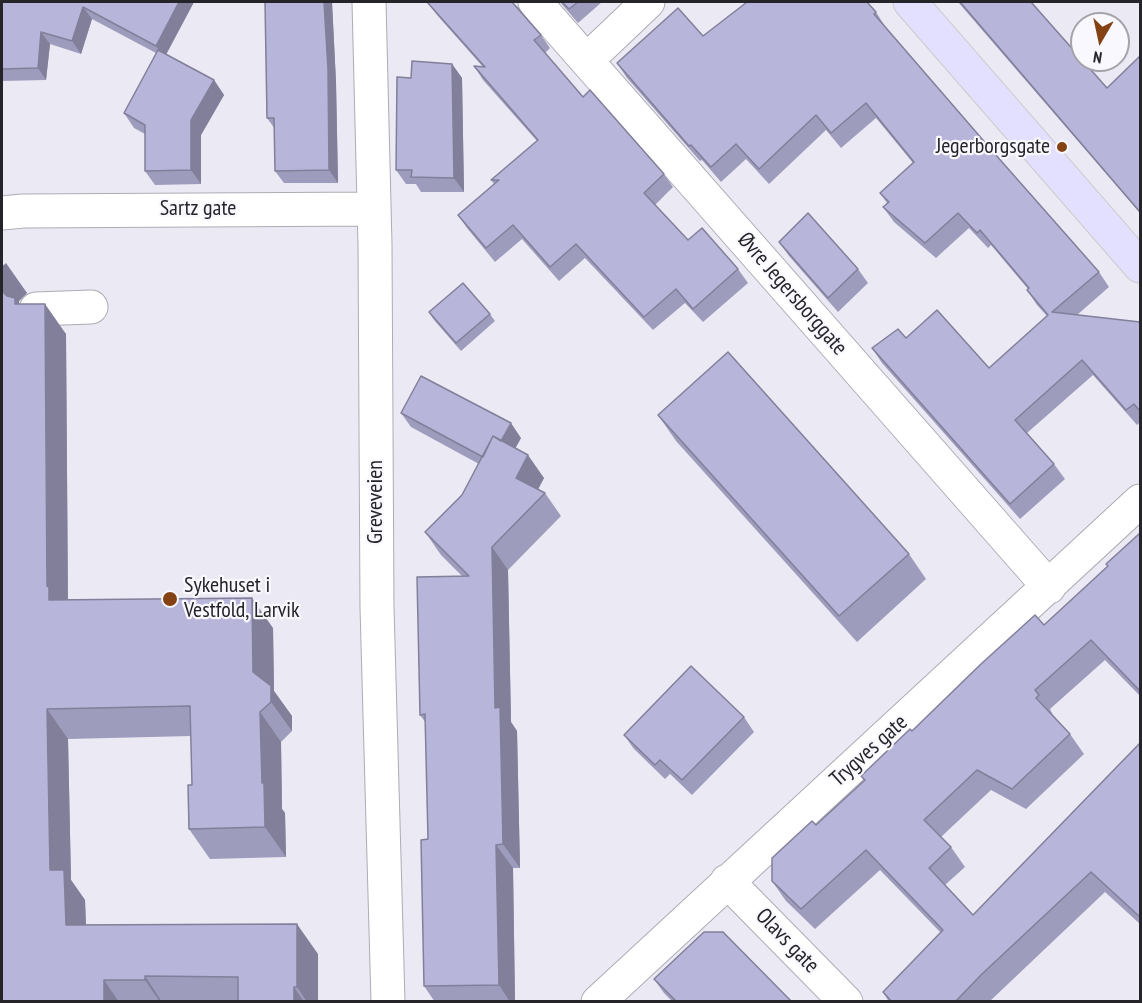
<!DOCTYPE html>
<meta charset="utf-8">
<style>
body{margin:0}
#map{position:relative;width:1142px;height:1003px;overflow:hidden;background:#ebeaf4;font-family:"PT Sans Narrow",sans-serif}
canvas{display:block}
.frame{position:absolute;inset:0;border:3px solid #252529;pointer-events:none}
.north{position:absolute;left:1070px;top:12px;width:60px;height:60px;box-sizing:border-box;background:#f8f8fe;border:2px solid #a4a4a9;border-radius:50%;rotate:189deg;font-size:16px;font-weight:700;line-height:24px;text-align:center;color:#252529}
.north::after{content:'';display:block;margin:auto;width:21px;height:27px;background:#844113;clip-path:polygon(50% 0,100% 100%,50% 72%,0 100%)}
</style>
<div id="map">
<canvas width="1142" height="1003"></canvas>
<div class="frame"></div>
<div class="north">N</div>
</div>
<script>
const g = document.querySelector('canvas').getContext('2d');
g.lineJoin = 'round';
function stroke(path, color, width, dash) {
  g.strokeStyle = color;
  g.lineWidth = width;
  g.lineCap = dash ? 'butt' : 'round';
  g.setLineDash(dash || []);
  g.stroke(path);
}
function paint(path, color) {
  g.fillStyle = color;
  g.fill(path, 'evenodd');
}
function write(font, color, halo, rows, align = 'center') {
  g.font = font + ' "PT Sans Narrow",sans-serif';
  g.lineWidth = 4.5;
  g.setLineDash([]);
  g.textBaseline = 'middle';
  g.strokeStyle = halo;
  g.fillStyle = color;
  for (const [text, x, y, turn = 0] of rows) {
    g.save();
    g.translate(x, y);
    g.rotate((+turn || 0) * Math.PI / 180);
    g.textAlign = isNaN(turn) ? turn : align;
    if (halo) g.strokeText(text, 0, 0);
    g.fillText(text, 0, 0);
    g.restore();
  }
}
const minor = new Path2D(`
 M369,2L375,245L377,607L388,1002
 M535,2L1049,587
 M587,60L648,2
 M2,213L23,211L374,209
 M36,309L91,307
 M727,881L846,1002
 M598,1002L1140,501`);
const major = new Path2D(`
 M910,2L1140,266`);
stroke(minor, '#acacb4', 35);
stroke(major, '#cbcbcc', 35);
stroke(minor, '#fff', 33);
stroke(major, '#e3e0ff', 33);
paint(new Path2D(`
 M2,2H194L166,55L214,80L224,95L201,135V184L155,185L145,171V134L134,128L124,113L156,53L92,19L81,54L50,44L46,80L2,81Z
 M265,2H332L336,82L338,183H284L275,171V129L267,118Z
 M427,2L517,6L541,35L550,48L545,53L583,97L664,174L673,187L655,205L688,240L738,269L748,283L703,322L685,303L653,330L585,258L559,281L522,239L495,262L467,228L458,215L494,184L491,180L537,141L483,80L474,66L483,67L437,15Z
 M560,2H602L578,23Z
 M958,2H1031L1107,88L1140,56V213Z
 M876,12L886,28L995,154L1099,272L1109,287L1077,315L1140,322V422L1137,425L1093,375L1027,433L1054,464L1065,479L1020,519L882,363L872,348L906,338L989,368L1047,316L1037,305L1027,290L1028,289L991,245L988,248L969,228L936,258L894,222L883,207L887,203L880,193L913,163L876,118L841,148L826,130L769,184L746,159L721,182L702,160L700,161L627,78L617,63L703,36Z
 M452,64L462,78L464,192H421L416,184H406L396,170Z
 M779,242L858,269L868,283L838,312L789,256Z
 M2,263L27,293L19,301V304L66,334L68,600L273,628L274,691L292,716V731L281,742L282,809L285,813L286,857L210,859L189,829L192,785L191,736L68,739L71,880L85,900L86,925L318,954V1002H2Z
 M429,312L490,314L495,321L461,351L434,320Z
 M401,413L521,438L515,448L544,478L538,489L545,493L561,516L508,570L511,722L517,731L520,868H513L515,1002H435L424,986L428,839L426,723L420,715L462,576L441,555L425,532L462,495L479,464L411,427Z
 M658,415L909,554L926,579L857,642L676,441Z
 M1140,533V696L1105,660L1050,709L1053,715L1070,734L1084,754L1026,809L991,790L941,837L951,847L965,867L945,885L973,915L1140,743V924L1105,892L989,1002H889L883,992L941,933L880,870L815,929L786,901L772,881L864,781L861,776L912,731L1044,625L1108,566Z
 M744,717L754,732L692,795L670,774L665,779L634,749L624,735Z
 M654,979L792,1002H673L664,993Z`), '#9e9cbc');
paint(new Path2D(`
 M179,2H194L164,58L156,46Z
 M324,2H332L336,82L338,183L329,170Z
 M83,7L92,19L81,54L72,41Z
 M41,32L50,44L46,80L38,68Z
 M452,64L462,78L464,192L454,178Z
 M214,80L224,95L201,135V184L191,170V120Z
 M6,263L27,293L19,301V303L36,328L2,292V267Z
 M45,304L66,334L68,613L49,600L47,586Z
 M511,423L521,438L501,475L490,461Z
 M528,455L544,478L532,501L516,478Z
 M492,547L508,570L511,722L517,731L520,868L503,844L495,708Z
 M252,598L273,628L274,691L292,716V731L271,702L253,672Z
 M47,709L68,739L71,880L85,900L87,955L66,925L50,870Z
 M260,712L281,742L282,809L285,813L286,857L265,827L262,783Z
 M496,845L513,868L515,1002H510L499,985Z
 M297,924L318,954V1002H307L297,987Z
 M145,976L162,1002H160L145,980Z
 M104,980L119,1002H104Z
 M294,987L304,1002H294Z`), '#817f99');
const building = new Path2D(`
 M2,2H179L156,46L83,7L72,41L41,32L38,68L2,69Z
 M265,2H324L328,69L329,170L275,171L274,118H267Z
 M427,2H512L541,35L534,40L583,97L590,90L664,174L644,193L688,240L702,228L738,269L693,309L676,289L644,317L576,244L550,267L513,225L486,248L458,215L499,180H491L538,140L474,66L485,67Z
 M562,2H578L569,9Z
 M747,2H867L876,12L874,14L995,154L1099,272L1052,312L1140,322V409L1139,410L1134,404L1126,410L1082,360L1015,420L1054,464L1010,504L872,348L898,329L906,338L937,310L989,368L1048,315L1027,290L1029,288L980,230L977,233L958,213L925,243L883,207L889,202L880,193L914,162L866,103L831,133L816,115L759,169L736,144L711,167L691,145L689,146L617,63L678,8L703,36Z
 M960,2H1031L1107,88L1140,56V212Z
 M158,50L214,80L191,120V170L145,171V125L124,113Z
 M412,61L452,64L454,178L411,177L412,170H396L397,77L411,78Z
 M808,213L858,269L828,298L779,242Z
 M463,283L490,314L456,343L429,312Z
 M2,291L7,296L15,298V304H45L47,586L49,587V600L252,598L253,672L271,686V702L260,712L262,783H264L265,827L189,829L188,785H192L190,706L47,709L50,870H64L66,925L297,924V987H294V1002H238V977L145,976V980H104V1002H2Z
 M728,352L909,554L839,616L658,415Z
 M421,376L511,423L501,441L493,436L483,457L401,413Z
 M493,436L528,455L516,478L545,493L492,547L495,708L500,707L503,844L496,845L499,985L424,986L421,840L428,839L425,714L420,715L417,577L469,576L425,532L462,495Z
 M1140,533V691L1091,640L1035,690L1039,695L1036,698L1070,734L1012,789L977,770L924,820L951,847L929,868L973,915L1140,743V917L1091,872L982,974L955,1002H892L883,992L943,930L866,850L801,909L772,881V858L812,821L816,825L865,780L861,776L910,729L912,731L981,664L1035,615L1044,625L1108,566L1106,564Z
 M691,666L744,717L682,780L660,760L655,765L624,735Z
 M704,932H723L792,1002H677L654,979Z`);
paint(building, '#b8b5db');
stroke(building, '#817f99', 1.5);
for (const [x, y, r, color] of [
 [1062,147,6,"#844113"],
 [170,599,8,"#844113"]
]) {
  const dot = new Path2D();
  dot.arc(x, y, r, 0, 2 * Math.PI);
  g.fillStyle = color;
  g.fill(dot);
  stroke(dot, '#f8f8fe', 2);
}
write('22px', '#252529', '#f8f8fe', [
 ["Jegerborgsgate",1050,147],
 ["Sykehuset i",184,586,"left"],
 ["Vestfold, Larvik",184,611,"left"]
], 'right');
write('22px', '#252529', '#f8f8fe', [
 ["Sartz gate",198,209],
 ["Øvre Jegersborggate",792,294,49],
 ["Greveveien",376,502,-90],
 ["Trygves gate",869,751,-42],
 ["Olavs gate",787,941,46]
]);
</script>
